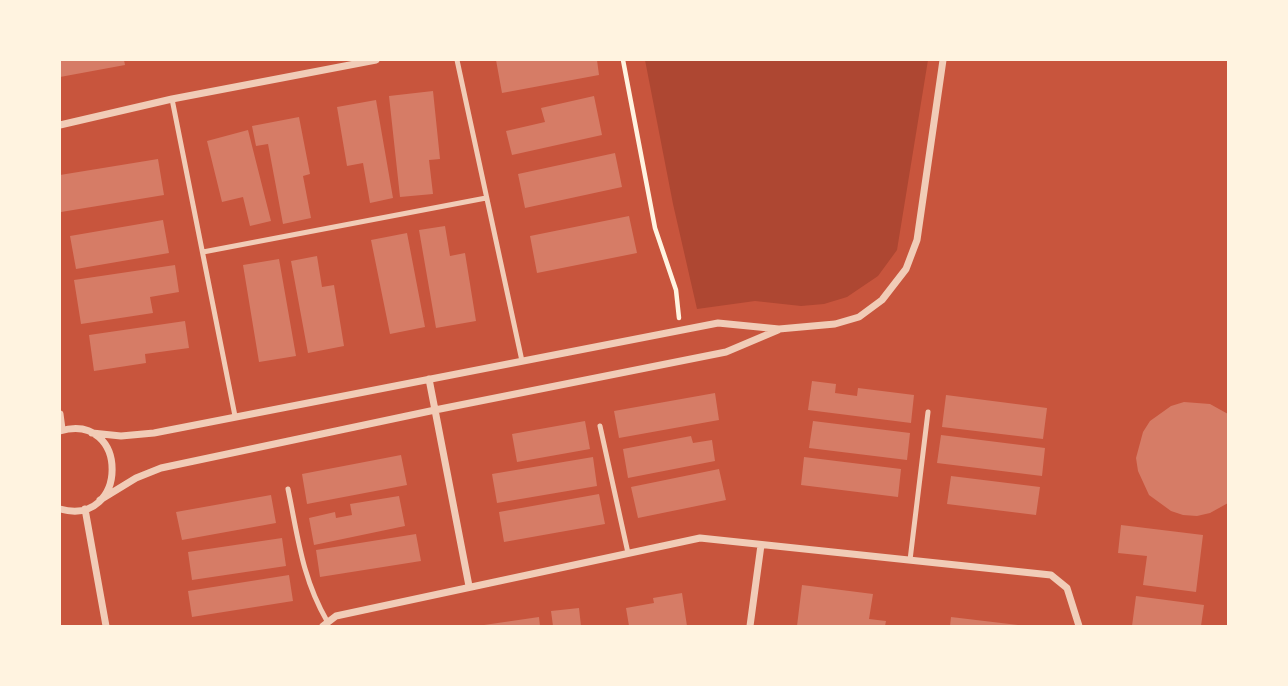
<!DOCTYPE html>
<style>
body{margin:0}
#map{position:relative;width:1288px;height:686px;overflow:hidden;background:#c8553d;font-family:"PT Serif",serif}
canvas{display:block}
.frame{position:absolute;inset:0;border:61px solid #fff3e0;pointer-events:none}
</style>
<div id="map">
<canvas width="1288" height="686"></canvas>
<div class="frame"></div>
</div>
<script>
const g = document.querySelector('canvas').getContext('2d');
g.lineJoin = 'round';
function paint(path, color) {
  g.fillStyle = color;
  g.fill(path, 'evenodd');
}
function stroke(path, color, width, dash) {
  g.strokeStyle = color;
  g.lineWidth = width;
  g.lineCap = dash ? 'butt' : 'round';
  g.setLineDash(dash || []);
  g.stroke(path);
}
paint(new Path2D(`
 M645,60H928L897,250L878,276L847,297L824,304L801,306L755,301L697,309L673,204Z`), '#ae4732');
paint(new Path2D(`
 M60,60H124L125,65L60,77Z
 M496,60H597L599,75L502,93Z
 M433,91L440,159L429,160L433,194L400,197L389,96Z
 M594,96L602,135L512,155L506,131L545,122L541,108Z
 M376,100L393,198L370,203L363,163L347,166L337,107Z
 M299,117L310,174L303,176L311,218L283,224L268,144L256,146L252,126Z
 M248,130L271,221L250,226L243,197L222,202L207,141Z
 M615,153L622,187L525,208L518,174Z
 M158,159L164,195L61,212L60,175Z
 M629,216L637,253L537,273L530,236Z
 M163,220L169,253L76,269L70,236Z
 M445,226L450,256L465,253L476,321L436,328L419,230Z
 M407,233L425,327L390,334L371,240Z
 M317,256L322,287L334,285L344,346L308,353L291,261Z
 M279,259L296,356L259,362L243,265Z
 M175,265L179,292L150,297L153,313L81,324L74,280Z
 M185,321L189,348L145,354L146,363L94,371L89,335Z
 M812,381L836,384L835,393L857,396L858,388L914,395L911,423L808,410Z
 M715,393L719,420L619,438L614,411Z
 M946,395L1047,408L1043,439L942,427Z
 M1184,402L1210,404L1228,414V503L1210,513L1197,516L1183,515L1171,511L1149,495L1138,471L1136,458L1143,432L1150,421L1171,406Z
 M585,421L590,449L517,462L512,434Z
 M813,421L910,433L907,460L809,448Z
 M941,435L1045,448L1042,476L937,463Z
 M691,436L693,443L712,440L715,461L628,478L623,449Z
 M401,455L407,485L307,504L302,474Z
 M593,457L597,486L497,503L492,474Z
 M804,457L901,469L898,497L801,485Z
 M719,469L726,500L638,518L631,487Z
 M951,476L1040,487L1036,515L947,504Z
 M599,494L605,524L504,542L499,512Z
 M271,495L276,523L182,540L176,512Z
 M399,496L405,526L314,545L309,518L335,512L336,518L352,515L350,504Z
 M1121,525L1203,535L1196,592L1143,585L1147,556L1118,553Z
 M416,534L421,561L320,577L316,550Z
 M282,538L286,566L192,580L188,552Z
 M289,575L293,601L192,617L188,591Z
 M802,585L873,594L869,619L886,621L885,626H797Z
 M682,593L687,626H629L626,608L654,603L653,598Z
 M1136,596L1204,605L1201,626H1132Z
 M579,608L581,626H553L551,611Z
 M539,617L540,626H484V625Z
 M951,617L1018,625V626H950Z`), '#d67c66');
stroke(new Path2D(`
 M623,60L655,228L676,290L679,318`), '#fff3e0', 4.5);
stroke(new Path2D(`
 M457,60L522,361
 M172,99L235,416
 M203,252L486,198
 M600,426L628,553
 M288,489C298,537 302,578 327,621
 M910,560L928,412`), '#f1ccb7', 5);
stroke(new Path2D(`
 M60,125L172,99L376,60
 M429,379L469,586
 M60,414L62,429
 M60,431C130,411 129,528 60,509
 M92,433L121,436L154,433L718,323L779,329L835,324L859,317L882,300L906,269L917,240L943,60
 M100,500L136,478L161,468L435,410L726,352L778,330
 M85,509L106,626
 M323,626L336,616L700,538L1051,575L1067,588L1079,626
 M750,626L761,545`), '#f1ccb7', 7);
</script>
